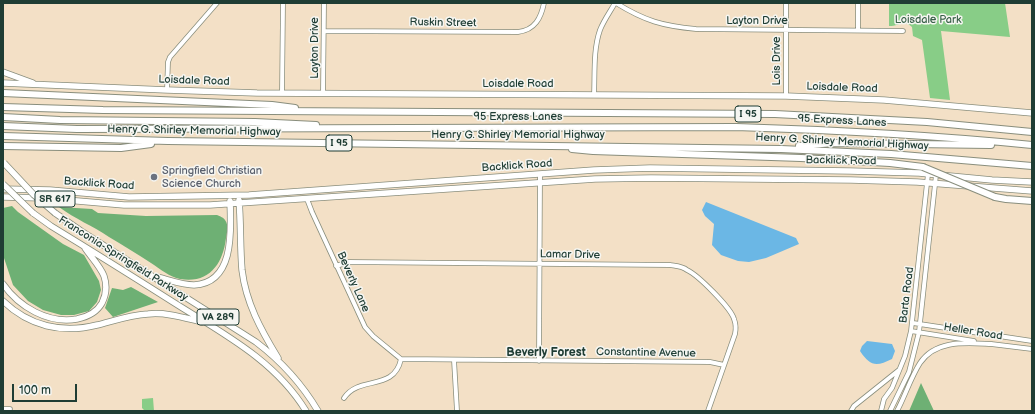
<!DOCTYPE html>
<style>
body{margin:0}
#map{position:relative;width:1035px;height:414px;overflow:hidden;background:#f3e0c6;font-family:"Balsamiq Sans",sans-serif}
canvas{display:block}
.frame{position:absolute;inset:0;border:4px solid #1f3d34;pointer-events:none}
.scale{position:absolute;left:12px;top:384px;width:65px;height:18px;box-sizing:border-box;border:2px solid #1f3d34;border-top:0;padding-left:5px;font-size:12px;line-height:14px;white-space:nowrap;color:#1f3d34;-webkit-text-stroke:3px #f6f6f2;paint-order:stroke}
</style>
<div id="map">
<canvas width="1035" height="414"></canvas>
<div class="frame"></div>
<div class="scale">100 m</div>
</div>
<script>
const g = document.querySelector('canvas').getContext('2d');
g.lineJoin = 'round';
function paint(path, color) {
  g.fillStyle = color;
  g.fill(path, 'evenodd');
}
function stroke(path, color, width, dash) {
  g.strokeStyle = color;
  g.lineWidth = width;
  g.lineCap = dash ? 'butt' : 'round';
  g.setLineDash(dash || []);
  g.stroke(path);
}
function write(font, color, halo, rows, align = 'center') {
  g.font = font + ' "Balsamiq Sans",sans-serif';
  g.lineWidth = 3;
  g.setLineDash([]);
  g.textBaseline = 'middle';
  g.strokeStyle = halo;
  g.fillStyle = color;
  for (const [text, x, y, turn = 0] of rows) {
    g.save();
    g.translate(x, y);
    g.rotate((+turn || 0) * Math.PI / 180);
    g.textAlign = isNaN(turn) ? turn : align;
    if (halo) g.strokeText(text, 0, 0);
    g.fillText(text, 0, 0);
    g.restore();
  }
}
paint(new Path2D(`
 M863,3H1005L1010,37L941,31L950,100L930,98L922,40L913,36L912,27C904,19 899,26 889,26V4H863Z
 M153,398L154,411H145L142,408V399Z`), '#88cd87');
paint(new Path2D(`
 M12,206L18,212L63,244L84,255L99,281L101,290L97,302L89,311L74,315H61L43,310L28,301L13,285L3,255V208Z
 M59,207L92,209L98,213L146,216L217,215C220,216 224,218 225,220C229,225 227,233 226,238C223,264 209,284 180,279C170,277 160,269 151,263C137,254 123,245 109,237C93,226 75,219 59,207Z
 M131,287L158,302L113,317L105,308L112,288L123,290Z
 M921,383L934,411H909Z`), '#6eb074');
paint(new Path2D(`
 M706,202L796,238L799,244L766,258L749,262L738,261L721,255L712,245L714,224L705,216L702,210Z
 M867,341L892,344L895,351L892,359C876,367 870,366 860,351L862,346Z`), '#6bb7e5');
const minor = new Path2D(`
 M616,3C645,21 663,26 696,29L903,31
 M858,30V3
 M324,31L518,32C535,30 541,18 544,3
 M167,90L168,62L170,57L217,3
 M282,93L283,3
 M323,93L324,3
 M594,95C595,74 593,50 600,30C604,20 610,12 615,3
 M786,96V3
 M307,199L312,212L365,327L373,336L401,359
 M336,266L349,262L670,265C676,266 682,266 687,270C698,275 731,308 734,319C736,324 736,329 735,334L708,411
 M913,323L1032,341
 M911,331L974,341
 M991,344L1032,349
 M454,360L457,411
 M539,361L540,174
 M344,398C359,375 394,392 401,359L710,362L724,365
 M3,409H10
 M851,411L854,406L899,370
 M881,411L884,399L892,388L905,356L911,331L928,174
 M890,411L909,372L919,332L936,175
 M897,411C905,396 911,377 920,363C936,339 967,343 992,344`);
const major = new Path2D(`
 M3,72L33,83
 M3,83L167,90L257,93L786,96L884,100L1032,113
 M3,189L50,190L129,197L249,195L594,170L650,168L850,171L919,173L992,180L1032,182
 M3,197L43,198L124,205H210L595,179L651,178L851,180L917,182L1032,191
 M239,200C241,223 240,247 242,270C246,303 261,330 278,358
 M33,213L51,226C92,251 132,276 173,302C222,333 275,360 306,411
 M55,213L81,231L256,342C281,361 302,384 318,411
 M157,277C169,280 182,285 194,285C235,283 231,230 230,201
 M3,284C19,307 48,324 77,319C87,317 97,312 102,303C106,295 107,285 104,276C100,266 91,257 85,248
 M3,301C29,326 62,334 97,325C113,321 130,315 148,314C166,312 185,318 202,322`);
const highway = new Path2D(`
 M3,93L272,105L295,108
 M3,107L103,110L775,114L927,122L1032,132
 M3,117L60,120L255,122L316,125
 M3,126L77,129L736,127C835,130 933,135 1032,145
 M3,136L168,141L781,149L891,154L1032,166
 M3,146L121,148L151,144
 M799,146L833,143L991,145
 M572,149L593,151L801,158L890,163L923,167
 M995,197L1006,199L1032,201`);
stroke(minor, '#898e7d', 5.5);
stroke(major, '#898e7d', 7);
stroke(highway, '#898e7d', 8);
stroke(minor, '#fff', 4);
stroke(major, '#fff', 5.5);
stroke(highway, '#fff', 6);
const majorBridge = new Path2D(`
 M4,163L34,195L55,213
 M3,184L33,213`);
const highwayBridge = new Path2D(`
 M923,167L995,197`);
stroke(majorBridge, '#898e7d', 7, []);
stroke(highwayBridge, '#898e7d', 8, []);
stroke(majorBridge, '#fff', 5.5);
stroke(highwayBridge, '#fff', 6);
for (const [x, y, r, color] of [
 [154,177,4,"#6b7280"]
]) {
  const dot = new Path2D();
  dot.arc(x, y, r, 0, 2 * Math.PI);
  g.fillStyle = color;
  g.fill(dot);
  stroke(dot, '#f6f6f2', 1.5);
}
for (const [x, y, w] of [
 [748,114,26],
 [339,143,26],
 [55,199,40],
 [218,317,42]
]) {
  const box = new Path2D();
  box.roundRect(x - w / 2, y - 8, w, 16, 3);
  g.fillStyle = '#f6f6f2';
  g.fill(box);
  stroke(box, '#1f3d34', 1);
}
write('bold 10px', '#1f3d34', null, [
 ["I 95",748,114],
 ["I 95",339,143],
 ["SR 617",55,199],
 ["VA 289",218,317]
]);
write('11px', '#396149', '#f6f6f2', [
 ["Loisdale Park",928,20]
]);
write('11px', '#1f3d34', '#f6f6f2', [
 ["Layton Drive",757,21],
 ["Ruskin Street",443,23,1],
 ["Layton Drive",315,48,-90],
 ["Lois Drive",777,61,-90],
 ["Loisdale Road",194,81,2],
 ["Loisdale Road",518,84],
 ["Loisdale Road",842,88,2],
 ["95 Express Lanes",518,117],
 ["95 Express Lanes",842,121,3],
 ["Henry G. Shirley Memorial Highway",194,131,1],
 ["Henry G. Shirley Memorial Highway",518,135],
 ["Henry G. Shirley Memorial Highway",842,142,3],
 ["Backlick Road",841,161,1],
 ["Backlick Road",517,166,-4],
 ["Backlick Road",99,184,4],
 ["Lamar Drive",570,255,1],
 ["Franconia-Springfield Parkway",123,259,32],
 ["Beverly Lane",353,282,66],
 ["Barta Road",907,295,-83],
 ["Heller Road",973,332,9],
 ["Constantine Avenue",646,353,1]
]);
write('11px', '#5b616d', '#f6f6f2', [
 ["Springfield Christian",162,171],
 ["Science Church",162,184]
], 'left');
write('bold 12px', '#1f3d34', '#f6f6f2', [
 ["Beverly Forest",546,353]
]);
</script>
